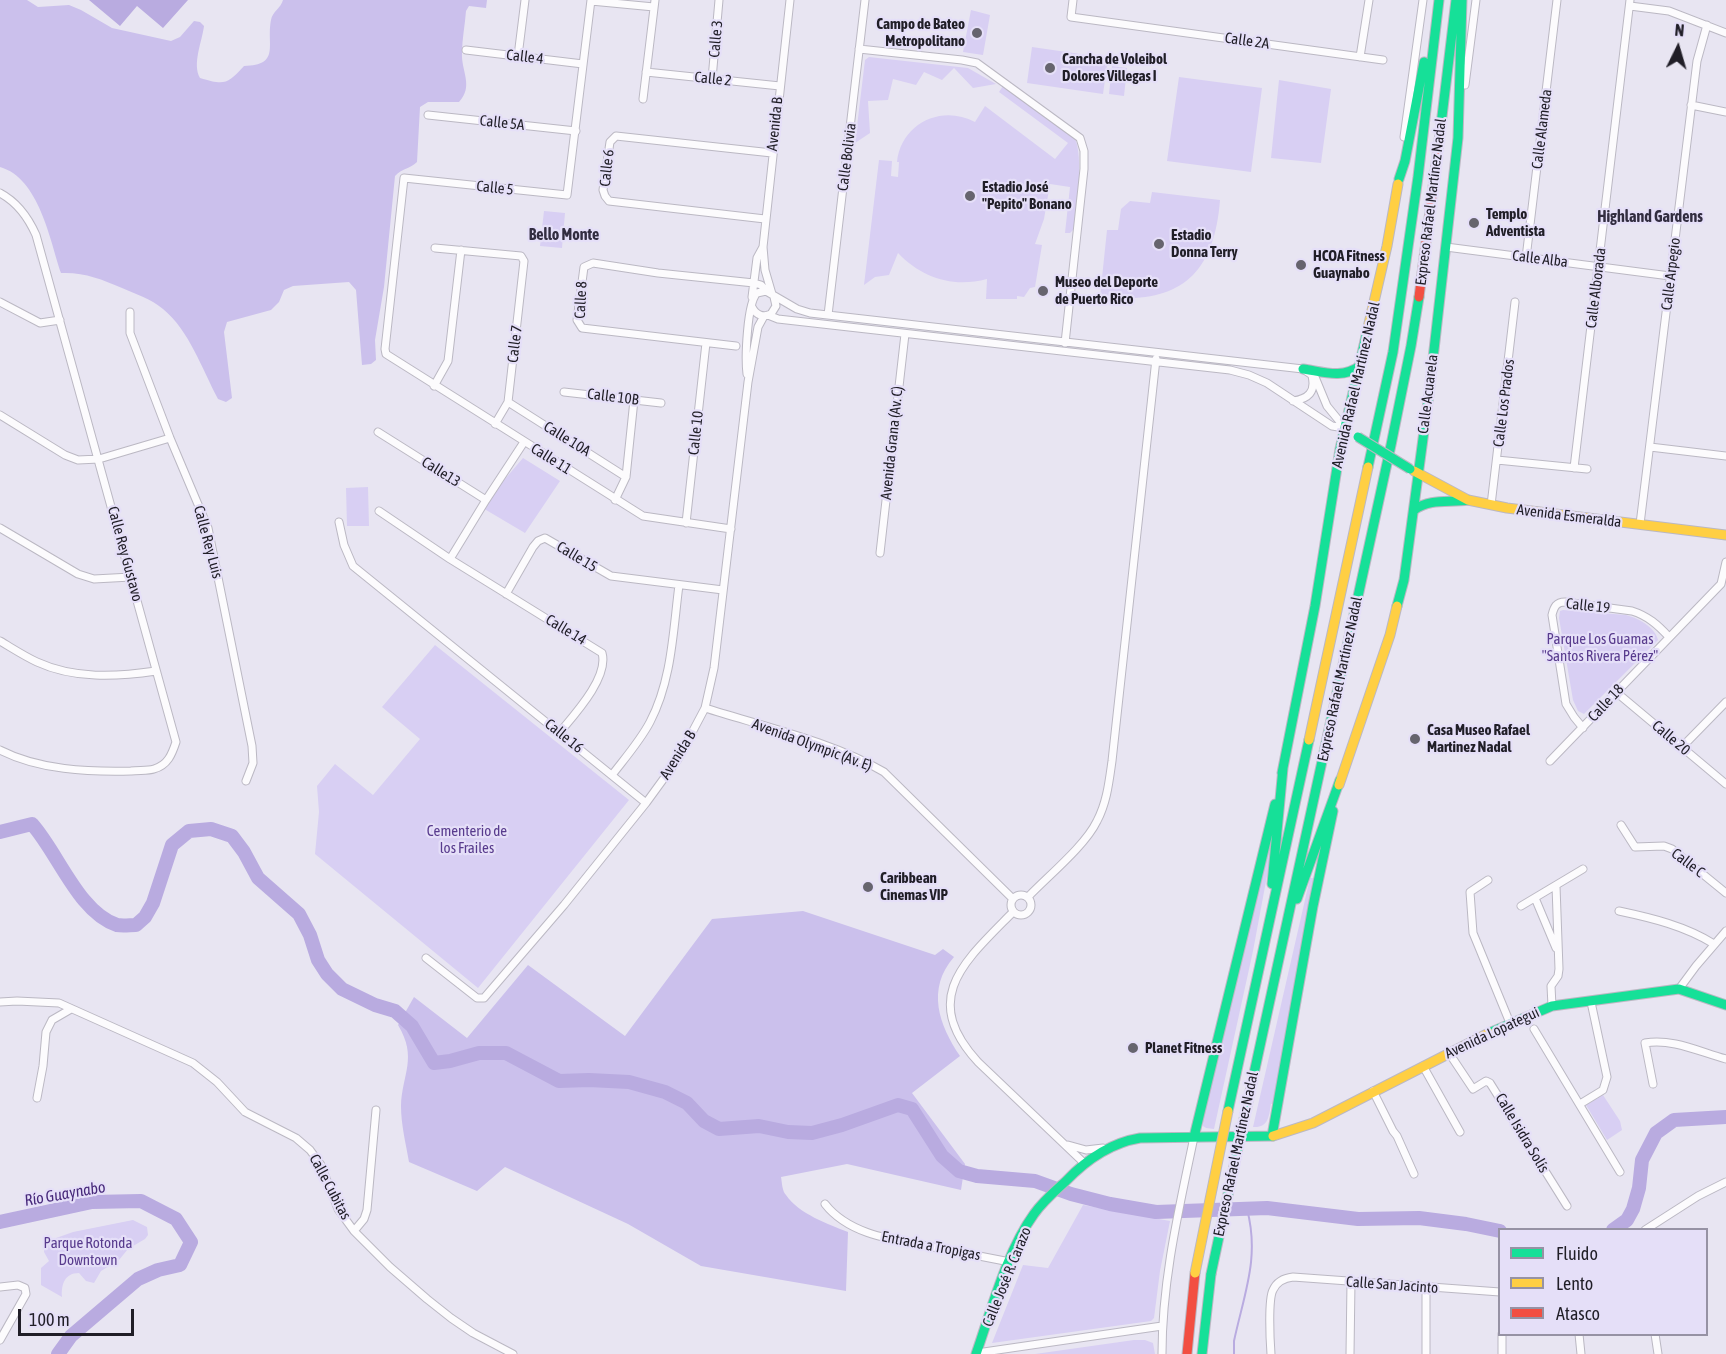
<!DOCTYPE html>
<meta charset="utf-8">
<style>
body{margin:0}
#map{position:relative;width:1726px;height:1354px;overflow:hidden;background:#e8e5f2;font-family:"Asap Condensed",sans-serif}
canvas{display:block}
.legend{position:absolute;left:1498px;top:1228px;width:210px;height:108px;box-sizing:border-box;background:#e5dff8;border:2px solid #9692a4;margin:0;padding:8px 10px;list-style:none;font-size:18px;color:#201e27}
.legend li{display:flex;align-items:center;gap:12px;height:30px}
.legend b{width:30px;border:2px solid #9692a4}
.north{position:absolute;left:1648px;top:18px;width:60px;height:60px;-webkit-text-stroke:4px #e5dff8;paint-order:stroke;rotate:5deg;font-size:16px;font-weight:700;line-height:24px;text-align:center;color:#201e27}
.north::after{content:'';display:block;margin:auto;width:21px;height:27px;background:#201e27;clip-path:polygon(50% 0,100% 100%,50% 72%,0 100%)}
.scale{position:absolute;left:18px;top:1309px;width:116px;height:27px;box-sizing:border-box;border:3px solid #201e27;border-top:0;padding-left:8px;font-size:18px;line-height:21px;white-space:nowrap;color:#201e27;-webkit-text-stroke:4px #e5dff8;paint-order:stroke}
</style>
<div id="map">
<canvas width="1726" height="1354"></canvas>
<ul class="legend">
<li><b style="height:8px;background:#16e098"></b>Fluido</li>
<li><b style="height:8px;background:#ffcf43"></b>Lento</li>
<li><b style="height:8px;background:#f24e42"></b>Atasco</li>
</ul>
<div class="north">N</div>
<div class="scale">100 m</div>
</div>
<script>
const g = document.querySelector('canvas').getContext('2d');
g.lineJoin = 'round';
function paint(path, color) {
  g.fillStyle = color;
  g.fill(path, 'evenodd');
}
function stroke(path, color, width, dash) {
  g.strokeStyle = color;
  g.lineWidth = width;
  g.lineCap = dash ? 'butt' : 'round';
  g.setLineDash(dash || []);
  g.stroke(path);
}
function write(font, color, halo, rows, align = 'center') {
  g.font = font + ' "Asap Condensed",sans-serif';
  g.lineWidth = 4.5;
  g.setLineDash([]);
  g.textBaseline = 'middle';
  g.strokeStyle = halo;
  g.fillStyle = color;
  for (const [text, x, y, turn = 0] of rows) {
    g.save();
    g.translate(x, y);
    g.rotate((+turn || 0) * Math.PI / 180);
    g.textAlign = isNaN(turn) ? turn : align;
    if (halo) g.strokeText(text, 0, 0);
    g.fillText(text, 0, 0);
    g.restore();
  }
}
paint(new Path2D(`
 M971,10L990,15L983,55L963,52Z
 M1032,47L1108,58L1103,94L1027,83Z
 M869,57L968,68L996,84L973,88L954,68L942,80L924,72L916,85L893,79L888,100L868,101L870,133L855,143L865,60Z
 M1112,66L1127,68L1124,96L1109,94Z
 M1179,77L1262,88L1251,172L1167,161Z
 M1279,80L1331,89L1321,163L1271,158Z
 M1003,86L1075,139C1083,154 1078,212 1073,230L1070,233H1065L1070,187L1050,184L1044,219L1035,244L1042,245L1035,287L1030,288L1024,297L1017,296V299H986L987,279C953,288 922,278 898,253L889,275L875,277L864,285L879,160L892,161L891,176L898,177L899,162H897C901,124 941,104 975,122L985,106L1055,159L1068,143L999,92Z
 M1152,192L1220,200C1214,278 1177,305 1100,297L1107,230H1118L1121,209L1130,201L1150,203Z
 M544,211L565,213L562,248L540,246Z
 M523,458L560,481L525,533L481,507Z
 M368,487L369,526H347L346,488Z
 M1563,610L1626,615C1638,618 1655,627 1658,640L1584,714L1578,711L1573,700L1559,618L1560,611Z
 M435,645L629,800L478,988L315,854L319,812L317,786L335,764L373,795L420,739L382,707Z
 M1269,848L1272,849L1253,951L1214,1129L1206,1128L1203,1126L1201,1112Z
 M1310,878H1315L1274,1104H1271C1269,1117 1268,1128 1253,1127Z
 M1603,1095L1620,1121L1622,1130L1607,1140L1586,1105Z
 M1083,1205L1170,1221L1160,1271L1154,1318L1151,1321L992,1343L1023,1265L1048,1268Z
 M133,1220L147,1227L148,1235L145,1239L128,1249L119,1260L101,1271L94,1283L86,1281L79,1273C65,1273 61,1284 62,1297L41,1285V1268L49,1261L44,1252L45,1242L73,1232Z
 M1134,1340H1145L1153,1343L1155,1354H1035Z`), '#d8cff3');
paint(new Path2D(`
 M0,0H27L38,7L69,5L81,10L112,28L171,41L180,37L194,21L200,22L204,26C202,42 192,64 200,78C224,85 227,85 244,66C281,65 266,45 271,20C272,12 281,8 283,0H487L486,8L469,6L466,11C465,25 462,39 462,53C461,71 474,86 459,102H428L420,107L417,162C410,169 402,168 395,176L384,287L375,340L376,360L371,364L362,365L356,290L349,282L293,286L284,290L279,302L271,310L227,322L224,332L232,398L226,402L218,399C202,369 189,330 163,309C151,299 136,294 122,288C101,279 84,272 61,273C50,240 39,178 0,167Z
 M803,911L935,955L943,949L954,957C926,989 939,1025 960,1056L912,1093L965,1164L961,1190L847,1164L781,1177C782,1182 782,1191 786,1195C799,1214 828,1224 848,1232L846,1291L701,1266L628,1224L505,1167L477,1191L409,1162C406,1144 401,1125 401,1106C402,1074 418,1058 398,1025L414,997L467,1038L528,965L625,1036L712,919Z`), '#cbc0ec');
paint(new Path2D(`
 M89,0H188L163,28L137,6L120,26Z`), '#b9abe0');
stroke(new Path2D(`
 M1234,1354V1341C1244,1294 1260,1258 1247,1209`), '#b9abe0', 2);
stroke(new Path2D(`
 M0,832L32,824C58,853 79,913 117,925C123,926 130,925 136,925L145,917L153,903L172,845L189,831L211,829L232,836L244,852L258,878L299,914L310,935L318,960L327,974L342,989L375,1005L395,1011L412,1026L434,1063L450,1061L479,1053H506L559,1081L589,1080L629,1082L665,1092L687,1103L704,1121L719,1129L759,1126L788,1132L812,1133L842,1125L898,1105L912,1109L942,1156L959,1171L977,1176L1035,1181L1071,1194L1110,1204L1156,1212L1267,1208L1358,1219L1419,1218L1466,1224L1500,1231
 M0,1222L92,1202L141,1201L176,1219L191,1242L180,1265L158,1270L138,1279L71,1336L58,1354
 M1613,1230L1627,1220L1633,1209L1639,1188L1642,1160L1656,1133L1674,1120L1726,1117`), '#b9abe0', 14);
const street = new Path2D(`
 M591,0L567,195L404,178L385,349L386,354L643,516L731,529
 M1073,0L1071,17L1383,60
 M591,1L654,7
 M1630,6L1669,11L1726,33
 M859,49L962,60L977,63L1080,138L1084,151V169L1065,343
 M466,50L583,64
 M518,56L525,0
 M1360,57L1369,0
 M646,72L780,86
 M712,79L719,0
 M1465,85L1476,0
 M643,99L655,0
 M1691,105L1726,112
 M428,115L576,131
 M1404,137L1423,0
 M0,193C17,202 28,217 36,235L176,742C172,754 168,765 154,769C148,771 139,770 131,771C88,772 39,770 0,750
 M765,219L609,201L605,196L603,190L610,142L616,136L772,153
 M1446,247L1670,276
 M435,248L521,256L524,261L508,402L495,424
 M1526,258L1557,0
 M772,294L765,270L763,247L790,0
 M752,297L757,258L763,247
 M0,302L40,323L60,320
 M752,307C756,315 763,318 771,314L776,306L774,297
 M130,312V333L170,438L208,528L252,746L253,763L246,781
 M768,315L778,319L1230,370L1249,375L1267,383L1332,426L1345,428
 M828,315L865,0
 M736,346L582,328L577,320L584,267L593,263L658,273L754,283L761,285L766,291
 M747,374C745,358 747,303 757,293L766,291L797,309L810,313L1303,369L1315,377L1327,406L1345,428
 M434,386L448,361L461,250
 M564,392L661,403
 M1293,401C1308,399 1316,392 1312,376
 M508,402L626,477
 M0,415L65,455L78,460L99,459L170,438
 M378,432L486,500
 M1650,447L1726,456
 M1497,460L1587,469
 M1574,468L1630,0
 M615,500L626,477L634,400
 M1491,505L1515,302
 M379,511L450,559L602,653C609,677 575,714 560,732
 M339,522L344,545L353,566L646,803
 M686,523L706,343
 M1640,524L1697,61L1707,25
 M0,528L78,574L94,579L131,577
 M880,553L905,334
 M450,559L486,500L524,442
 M506,594L533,547L538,541L545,538L611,576L723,590
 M0,641C12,648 24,656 37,662C74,679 116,677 156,671
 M1616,692L1726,784
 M705,708C762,726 833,742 884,772L1013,899
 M1583,728L1574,717L1566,704L1552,615C1554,607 1556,602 1565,602L1632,611C1648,616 1658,625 1669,637
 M1682,747L1726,702
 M1550,761L1721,584L1726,562
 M612,775C625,758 640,741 650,722C672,680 673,631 679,585
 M1621,825L1635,847L1664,846L1672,849L1726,893
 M1488,880L1470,892L1473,933L1510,1023
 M1011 905a10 10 0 1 1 20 0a10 10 0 1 1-20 0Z
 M1028,897C1048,876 1085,846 1097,821C1107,802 1109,782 1112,761L1156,359
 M1535,898L1556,948
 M1521,906L1583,869
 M1619,911C1652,918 1685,926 1714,944
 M1013,912C965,961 919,998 978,1062L1084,1163
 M426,958L477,998H484L564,905L646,803L678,759L705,708L714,668L748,382L758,327L764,316
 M1679,989L1696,966L1726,931
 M0,1002L17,1001L59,1003L193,1063L217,1082L245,1112L296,1138L310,1150L321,1165L338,1209L354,1231L390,1267L427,1299L451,1318L473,1333L513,1354
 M1552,1006L1551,986L1558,976L1559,969L1556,886
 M1534,1029L1620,1172
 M1449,1053L1473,1089L1486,1081L1490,1083L1567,1206
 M1423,1066L1460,1132
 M1653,1084L1645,1043C1672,1038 1700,1052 1726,1059
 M1373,1091L1393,1131L1397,1136L1414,1174
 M37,1098L43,1066L46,1032L52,1020L71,1009
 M1580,1104L1603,1090L1607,1077L1591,1002
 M1068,1145L1086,1150L1103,1148
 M825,1204C850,1236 896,1240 933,1247C959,1252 985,1257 1010,1262
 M1645,1230L1698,1196L1726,1182
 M354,1231L364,1219L367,1210L376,1110
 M0,1287L18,1285L25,1288L26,1294L0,1340
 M1426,1287V1354
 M1502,1334V1354
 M1579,1334L1581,1354
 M1655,1334L1658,1354
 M977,1353L1162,1326
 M1162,1354C1162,1280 1179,1209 1194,1137
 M1271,1354C1270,1341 1268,1299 1273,1290C1277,1281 1284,1278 1293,1277L1500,1292
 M1350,1354L1351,1282`);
const fast = new Path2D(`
 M1440,133L1456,0
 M1458,138L1462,0
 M1399,179L1405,161L1424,62
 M1303,369C1324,372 1342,379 1360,366
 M1368,467L1393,352L1418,177L1439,0
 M1414,510C1431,498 1449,503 1468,500
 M1397,606L1404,580L1429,394L1458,138
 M1282,773L1315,606L1340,449L1367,332
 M1272,884L1283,768
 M1297,899L1340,780
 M1489,1033L1552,1006L1679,989L1726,1005
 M1246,1110L1391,445L1411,346L1419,297
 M1228,1111L1309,740
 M1272,1136L1313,906L1333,811
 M1194,1137L1275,804
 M976,1354C991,1311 1007,1251 1034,1214C1043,1201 1055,1191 1066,1181C1087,1159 1110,1143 1140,1138L1273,1136
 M1202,1354L1211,1274`);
const slow = new Path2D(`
 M1367,332L1387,246L1398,184
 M1414,471L1468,500L1507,508L1726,535
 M1309,740L1368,467
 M1339,785L1390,635L1397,606
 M1273,1136L1313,1123L1489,1033`);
const jam = new Path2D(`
 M1419,297L1440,133
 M1187,1354L1195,1273`);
stroke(street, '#bbb8c3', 9);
stroke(fast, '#bbb8c3', 11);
stroke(slow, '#bbb8c3', 11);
stroke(jam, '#bbb8c3', 11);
stroke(street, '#fcfbfd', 7);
stroke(fast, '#16e098', 9);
stroke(slow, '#ffcf43', 9);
stroke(jam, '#f24e42', 9);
const fastBridge = new Path2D(`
 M1358,437L1410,469
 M1211,1274L1246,1110`);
const slowBridge = new Path2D(`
 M1195,1273L1228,1111`);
stroke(fastBridge, '#bbb8c3', 11, []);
stroke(slowBridge, '#bbb8c3', 11, []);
stroke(fastBridge, '#16e098', 9);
stroke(slowBridge, '#ffcf43', 9);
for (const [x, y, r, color] of [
 [977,33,6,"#66646e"],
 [1050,68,6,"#66646e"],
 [970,196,6,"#66646e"],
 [1474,223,6,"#66646e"],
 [1159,244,6,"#66646e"],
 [1301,265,6,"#66646e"],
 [1043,291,6,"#66646e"],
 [1415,739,6,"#66646e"],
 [868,887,6,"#66646e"],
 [1133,1048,6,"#66646e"]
]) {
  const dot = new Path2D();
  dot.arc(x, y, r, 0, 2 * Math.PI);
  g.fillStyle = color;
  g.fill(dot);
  stroke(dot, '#e5dff8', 2);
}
write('bold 15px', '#201e27', '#e5dff8', [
 ["Campo de Bateo",965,24,"right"],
 ["Metropolitano",965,41,"right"],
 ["Cancha de Voleibol",1062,59],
 ["Dolores Villegas I",1062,76],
 ["Estadio José",982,187],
 ["\"Pepito\" Bonano",982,204],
 ["Templo",1486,214],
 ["Adventista",1486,231],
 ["Estadio",1171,235],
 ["Donna Terry",1171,252],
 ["HCOA Fitness",1313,256],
 ["Guaynabo",1313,273],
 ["Museo del Deporte",1055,282],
 ["de Puerto Rico",1055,299],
 ["Casa Museo Rafael",1427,730],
 ["Martinez Nadal",1427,747],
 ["Caribbean",880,878],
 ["Cinemas VIP",880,895],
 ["Planet Fitness",1145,1048]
], 'left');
write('15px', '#201e27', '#e5dff8', [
 ["Calle 3",716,39,-85],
 ["Calle 2A",1247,41,8],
 ["Calle 4",525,57,7],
 ["Calle 2",713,79,6],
 ["Calle 5A",502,123,6],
 ["Avenida B",775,124,-84],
 ["Calle Alameda",1542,129,-83],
 ["Calle Bolivia",847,157,-83],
 ["Calle 6",607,168,-84],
 ["Calle 5",495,188,6],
 ["Expreso Rafael Martínez Nadal",1431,202,-83],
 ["Calle Alba",1540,259,7],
 ["Calle Arpegio",1671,274,-83],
 ["Calle Alborada",1596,288,-83],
 ["Calle 8",581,300,-87],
 ["Calle 7",515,344,-83],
 ["Avenida Rafael Martínez Nadal",1356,385,-77],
 ["Calle Acuarela",1428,394,-83],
 ["Calle 10B",613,397,7],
 ["Calle Los Prados",1504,403,-83],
 ["Calle 10",696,433,-84],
 ["Calle 10A",567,439,32],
 ["Avenida Grana (Av. C)",892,443,-84],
 ["Calle 11",551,459,32],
 ["Calle13",441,472,32],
 ["Avenida Esmeralda",1569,516,7],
 ["Calle Rey Luis",208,542,75],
 ["Calle Rey Gustavo",125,554,75],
 ["Calle 15",577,557,31],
 ["Calle 19",1588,606,6],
 ["Calle 14",566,630,31],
 ["Expreso Rafael Martínez Nadal",1340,679,-78],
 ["Calle 18",1606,703,-47],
 ["Calle 16",564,736,39],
 ["Calle 20",1671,738,40],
 ["Avenida Olympic (Av. E)",812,745,20],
 ["Avenida B",678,755,-58],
 ["Calle C",1688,863,37],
 ["Avenida Lopategui",1492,1033,-25],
 ["Calle Isidra Solís",1522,1133,59],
 ["Expreso Rafael Martínez Nadal",1236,1154,-78],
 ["Calle Cubitas",330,1187,62],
 ["Entrada a Tropigas",931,1246,11],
 ["Calle José R. Carazo",1007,1277,-68],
 ["Calle San Jacinto",1392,1285,4]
]);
write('15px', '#583b8d', '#e5dff8', [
 ["Parque Los Guamas",1600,639],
 ["\"Santos Rivera Pérez\"",1600,656],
 ["Cementerio de",467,831],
 ["los Frailes",467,848],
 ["Parque Rotonda",88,1243],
 ["Downtown",88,1260]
]);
write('bold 16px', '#322d40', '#e5dff8', [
 ["Highland Gardens",1650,217],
 ["Bello Monte",564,235]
]);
write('italic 16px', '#47297a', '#e5dff8', [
 ["Río Guaynabo",65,1194,-10]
]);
</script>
